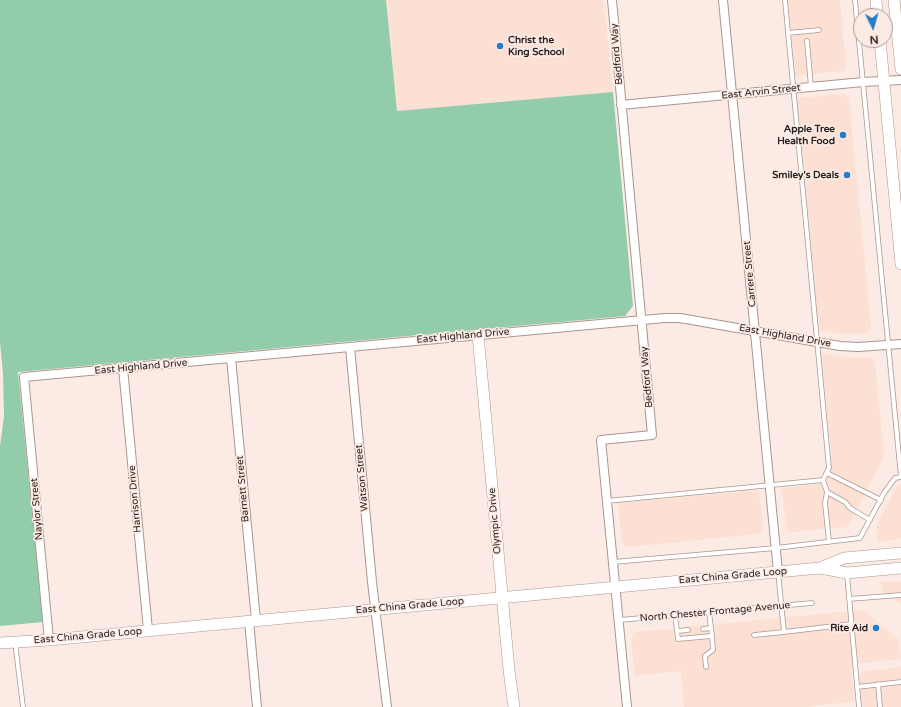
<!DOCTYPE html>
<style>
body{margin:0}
#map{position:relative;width:901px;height:707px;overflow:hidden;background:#fcebe4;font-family:"Varela Round",sans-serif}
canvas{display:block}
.north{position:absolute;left:853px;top:8px;width:40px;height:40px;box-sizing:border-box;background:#fcebe4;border:1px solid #a89a95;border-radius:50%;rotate:175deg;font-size:11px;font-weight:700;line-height:16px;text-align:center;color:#29211e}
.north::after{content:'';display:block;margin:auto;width:14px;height:18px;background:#257cca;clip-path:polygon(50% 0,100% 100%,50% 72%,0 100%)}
</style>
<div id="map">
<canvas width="901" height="707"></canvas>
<div class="north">N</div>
</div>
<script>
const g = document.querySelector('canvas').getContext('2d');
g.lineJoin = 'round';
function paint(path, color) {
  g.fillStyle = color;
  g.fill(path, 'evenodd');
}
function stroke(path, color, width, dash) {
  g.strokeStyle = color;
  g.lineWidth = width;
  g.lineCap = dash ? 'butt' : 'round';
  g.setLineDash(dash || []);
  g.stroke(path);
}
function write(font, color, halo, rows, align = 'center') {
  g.font = font + ' "Varela Round",sans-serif';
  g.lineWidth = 3.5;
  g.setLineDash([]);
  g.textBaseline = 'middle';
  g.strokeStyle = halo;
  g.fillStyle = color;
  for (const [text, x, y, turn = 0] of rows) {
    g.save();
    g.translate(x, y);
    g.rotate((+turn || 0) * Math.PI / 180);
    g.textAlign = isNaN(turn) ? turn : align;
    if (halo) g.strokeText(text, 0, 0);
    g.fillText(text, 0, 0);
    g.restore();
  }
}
paint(new Path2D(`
 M386,0H604L613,92L397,111Z
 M788,0H840L846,64L845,68L843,71L795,76Z
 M842,94L846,95L849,98L871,326L870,330L867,333L862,334H843L819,330L797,98Z
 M821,353L847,357H869L873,359L875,362L884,456L848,527L793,532L789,531L786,528L782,488L818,484L832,460Z
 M901,485V539L878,542L876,527L897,486Z
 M759,490L763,527L762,531L759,534L629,547L625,546L622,542L618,503Z
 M901,581V605L882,590L881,582Z
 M860,610L865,611L899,640L901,659L851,664L854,701L808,707H684L681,671L635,676L631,639L632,635L635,632Z
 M901,667V707H862L859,674L863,671Z`), '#fde0d4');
paint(new Path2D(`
 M0,0H386L397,111L613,92L633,306L625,316L18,372L43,622L0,626V446L4,416L3,374L0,342Z`), '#92ccab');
const lane = new Path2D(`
 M788,33L819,30
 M807,41L811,87
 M827,473L881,500
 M823,480L827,492L845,502L850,508L870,520
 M827,492L825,503L829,542
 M607,501L823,480L829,468L785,0
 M613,562L776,548L860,538L884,493L895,478L901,477L855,0
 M847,574L859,707
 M849,599L901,595
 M675,615L678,639L712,636L709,612
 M619,620L812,603
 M703,629L711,628
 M677,631L688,630
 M784,632L851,624
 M754,635L784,632L778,572
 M15,642L23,707
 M706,667L705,656L713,650L712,636
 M878,684L880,707
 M857,687L901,682`);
const street = new Path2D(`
 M612,0L652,435L601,440L627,707
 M723,0L778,572
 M621,105L863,82L901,80
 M350,347L372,582L387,707
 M231,358L256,620
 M123,368L148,630
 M249,621L257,707
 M49,640L24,377L665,318H680L840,346L858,347L901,344`);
const secondary = new Path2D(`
 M876,0L877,16
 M894,0L901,69
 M880,40L901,264
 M478,335L509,670L514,707
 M820,568L847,573L901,568
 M0,643L49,640L820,568L844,558L901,553`);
stroke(lane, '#aa968e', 5.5);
stroke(street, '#aa968e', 10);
stroke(secondary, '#aa968e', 12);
stroke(lane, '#fff', 4);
stroke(street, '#fff', 8);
stroke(secondary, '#fff', 11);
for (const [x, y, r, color] of [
 [500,46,4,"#257cca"],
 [843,135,4,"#257cca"],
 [847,175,4,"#257cca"],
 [876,628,4,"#257cca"]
]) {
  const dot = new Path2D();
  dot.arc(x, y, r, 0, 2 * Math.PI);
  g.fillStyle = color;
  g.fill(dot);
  stroke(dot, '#fcebe4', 1.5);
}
write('bold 10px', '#29211e', '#fcebe4', [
 ["Christ the",508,40,"left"],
 ["King School",508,52,"left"],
 ["Apple Tree",835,129],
 ["Health Food",835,141],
 ["Smiley's Deals",839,175],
 ["Rite Aid",868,628]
], 'right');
write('10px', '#29211e', '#fcebe4', [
 ["Bedford Way",617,54,-95],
 ["East Arvin Street",761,92,-6],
 ["Carrere Street",750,274,-95],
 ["East Highland Drive",463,336,-5],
 ["East Highland Drive",785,336,10],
 ["East Highland Drive",141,367,-5],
 ["Bedford Way",647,377,-95],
 ["Watson Street",362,478,-95],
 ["Barnett Street",243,489,-95],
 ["Harrison Drive",135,499,-95],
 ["Naylor Street",37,509,-95],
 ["Olympic Drive",495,521,-95],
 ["East China Grade Loop",733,576,-5],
 ["East China Grade Loop",410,606,-5],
 ["North Chester Frontage Avenue",715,612,-5],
 ["East China Grade Loop",88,636,-5]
]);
</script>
